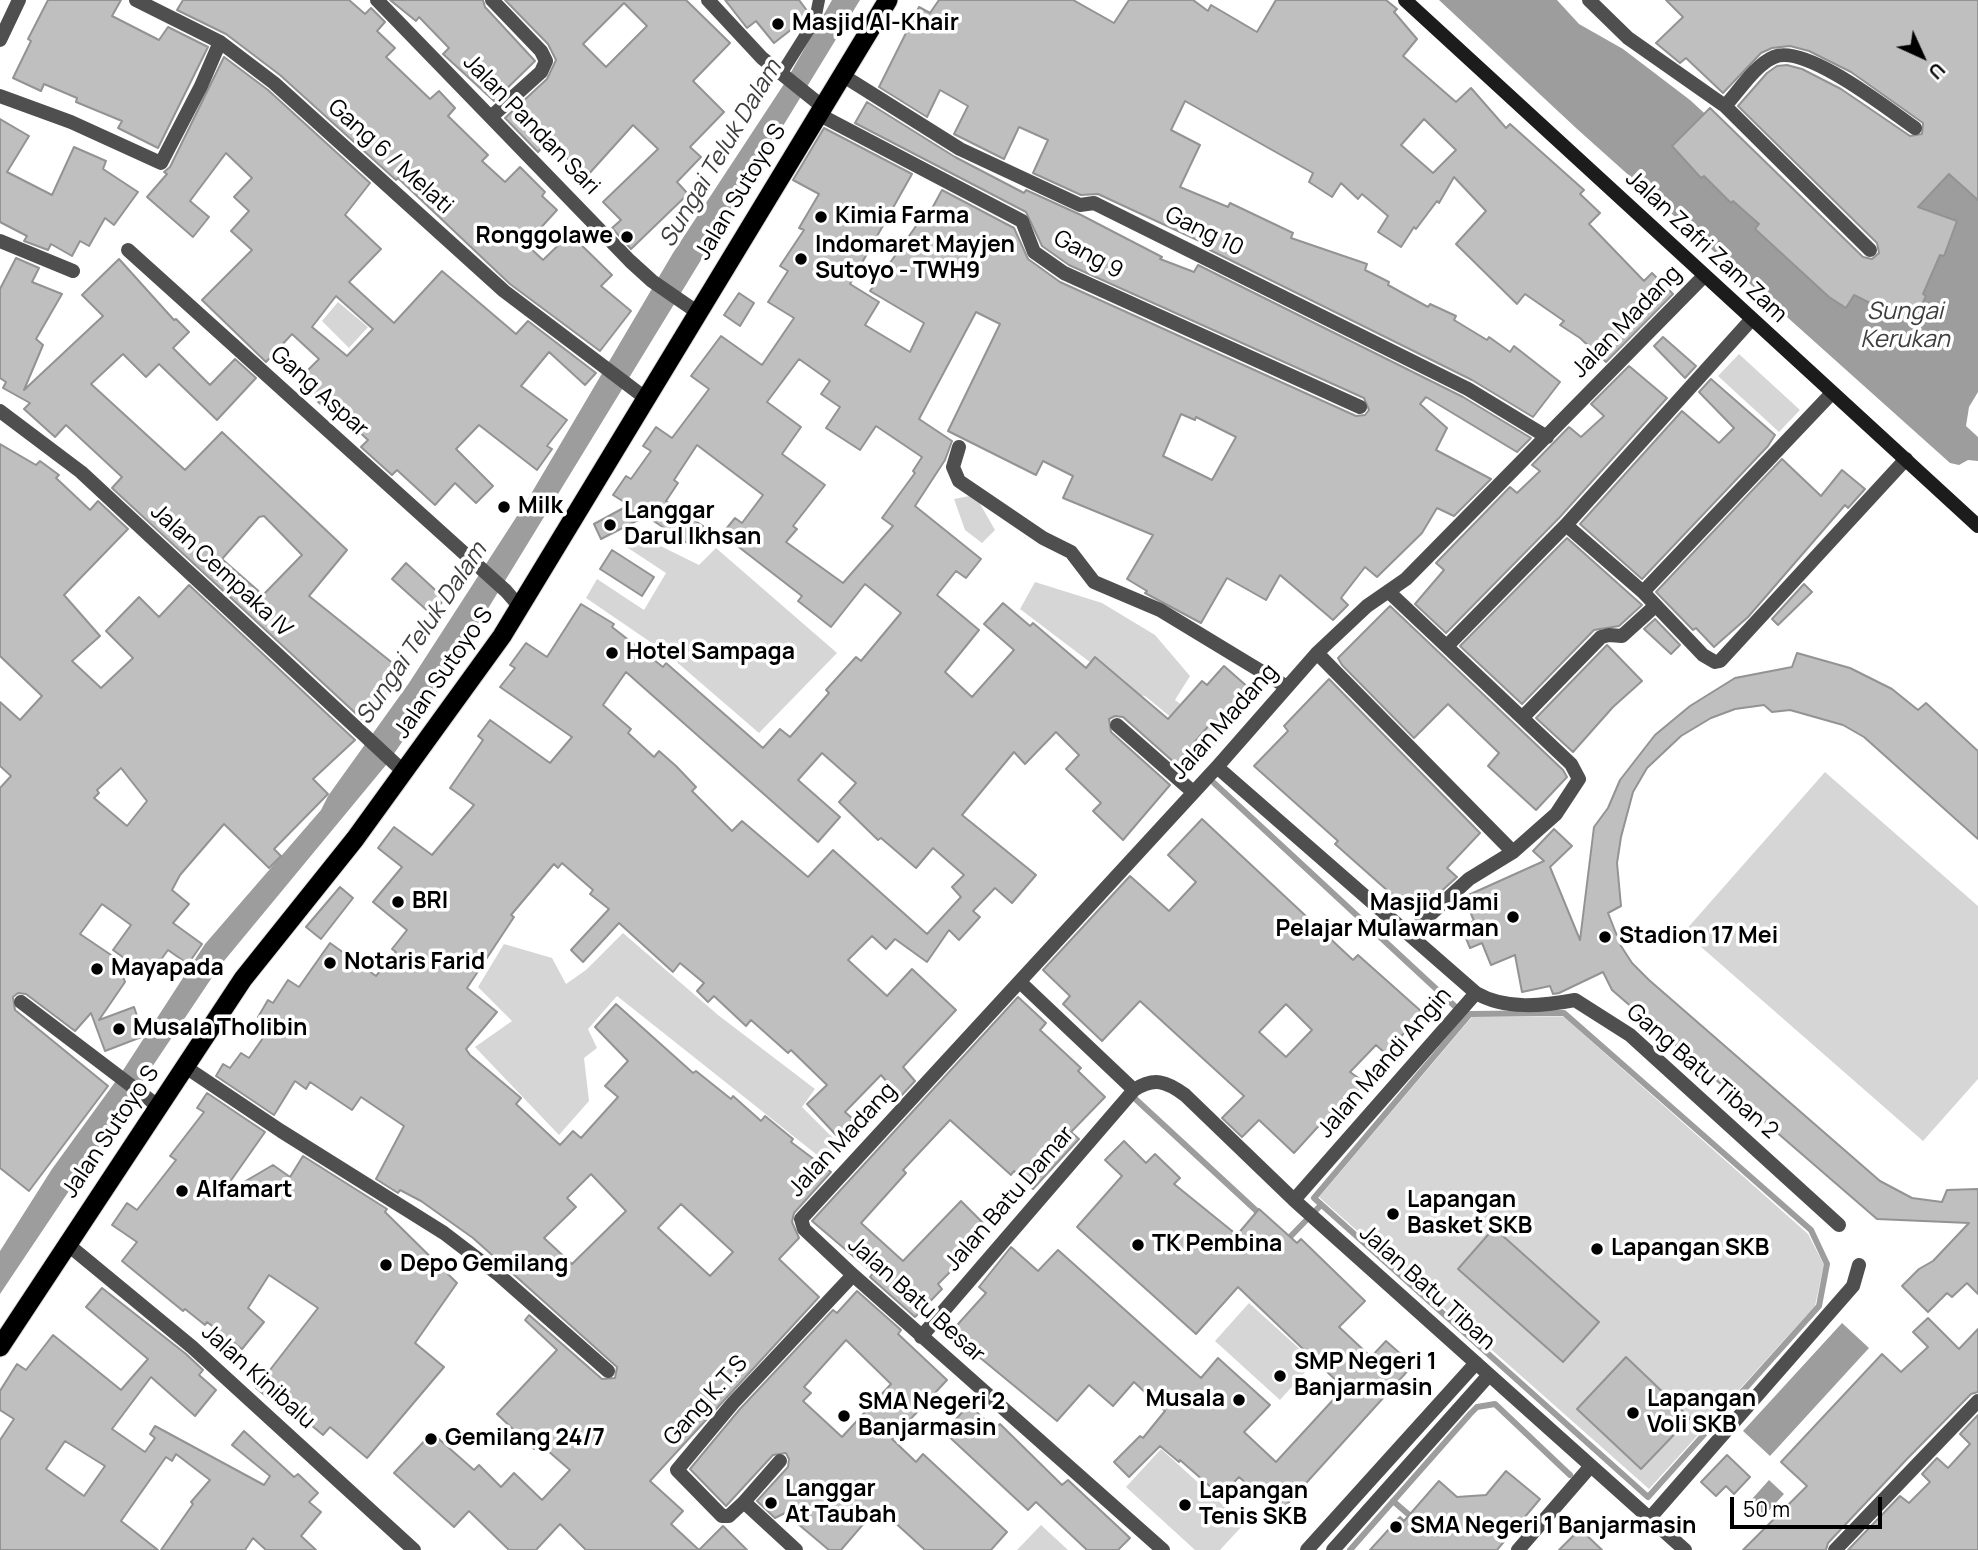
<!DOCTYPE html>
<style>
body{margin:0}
#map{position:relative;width:1978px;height:1550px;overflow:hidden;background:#fff;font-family:Manrope,sans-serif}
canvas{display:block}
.north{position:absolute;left:1887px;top:21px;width:70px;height:70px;-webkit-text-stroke:5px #fff;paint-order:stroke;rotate:135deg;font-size:19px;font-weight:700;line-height:28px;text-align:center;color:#000}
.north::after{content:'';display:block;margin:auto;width:24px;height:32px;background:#000;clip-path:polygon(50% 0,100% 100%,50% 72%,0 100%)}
.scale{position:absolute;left:1730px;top:1497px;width:152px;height:32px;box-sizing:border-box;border:4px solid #000;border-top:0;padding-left:9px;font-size:21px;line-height:24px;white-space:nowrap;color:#000;-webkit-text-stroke:5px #fff;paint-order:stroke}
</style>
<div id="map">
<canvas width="1978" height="1550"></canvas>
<div class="north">U</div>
<div class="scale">50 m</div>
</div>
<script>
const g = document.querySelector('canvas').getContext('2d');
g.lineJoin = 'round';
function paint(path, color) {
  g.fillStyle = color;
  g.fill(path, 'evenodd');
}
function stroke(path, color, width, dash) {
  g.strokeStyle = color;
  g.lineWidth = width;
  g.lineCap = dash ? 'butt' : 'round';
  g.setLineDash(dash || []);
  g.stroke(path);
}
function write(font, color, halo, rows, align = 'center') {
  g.font = font + ' Manrope,sans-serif';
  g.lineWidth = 7;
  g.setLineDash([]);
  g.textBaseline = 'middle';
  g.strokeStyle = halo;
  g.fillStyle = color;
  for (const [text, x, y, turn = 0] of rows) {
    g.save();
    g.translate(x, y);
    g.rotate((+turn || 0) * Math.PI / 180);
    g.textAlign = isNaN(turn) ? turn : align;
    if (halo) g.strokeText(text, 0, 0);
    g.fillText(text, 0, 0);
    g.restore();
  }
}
paint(new Path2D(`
 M338,302L368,327L349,348L322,321Z
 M1739,354L1800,410L1779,432L1718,376Z
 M975,495L995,530L982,543L965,530L954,499Z
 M634,533L699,565L716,548L837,653L759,733L665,652L586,598L597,579L644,610L666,573L625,546Z
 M1035,582L1102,603L1155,635L1190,676L1175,700L1222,735L1212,751L1145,696L1132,694L1020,609Z
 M1825,772L1978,906V1079L1923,1141L1684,932Z
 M623,933L718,1015L815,1089L802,1107L842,1147L826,1162L617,996L588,1029L597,1048L584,1058L589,1101L559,1135L475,1047L512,1021L478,987L504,944L552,958L566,984L586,970Z
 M1472,1017H1564L1808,1234L1824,1265L1815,1306L1649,1489L1319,1197Z
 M1249,1303L1314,1362L1280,1400L1215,1341Z
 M1161,1449L1244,1524L1220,1550H1195L1126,1487Z
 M1041,1525L1068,1550H1017Z`), '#d6d6d6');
paint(new Path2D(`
 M832,0H860L437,692L386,765L219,967L0,1294V1251L52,1169L118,1078L205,944L321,810L328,796L409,683L528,499L673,253L786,81Z
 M1439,0H1557L1579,24L1623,49L1690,100L1869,264L1922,199L1978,136V392L1969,407L1966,426L1978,437V461L1968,460L1959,465L1950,463L1576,128Z
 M1842,1323L1869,1348L1770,1456L1743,1431Z
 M1769,1480L1784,1494L1764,1516L1752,1499Z`), '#9d9d9d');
stroke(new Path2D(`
 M1214,783L1460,1011
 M1564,1013L1811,1230L1827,1264L1819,1306L1648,1497L1314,1198L1470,1014Z
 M1130,1094L1261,1215
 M1285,1236L1288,1239L1321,1205
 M1393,1501L1415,1520
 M1350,1550L1470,1414L1477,1407L1495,1404L1570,1475`), '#9d9d9d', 6);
const building = new Path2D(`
 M48,0H121L112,16L159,40L168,27L208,47L158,148L118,128L122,121L76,102L77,98L44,84L41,91L13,78L31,41L28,39Z
 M183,0H349L365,14L371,8L385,22L377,31L395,48L386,57L430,99L439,91L455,108L448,116L488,155L482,161L505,182L520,167L545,192L542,196L557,210L526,244L543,260L570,234L612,275L601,286L631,311L600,351L510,284L398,178L396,180L280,75L226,34L177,10Z
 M390,0H483L485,7L535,61L494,101L443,54L449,48L419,17L416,21Z
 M505,0H686L730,43L693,81L724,112L690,147L701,157L677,182L688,194L631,249L612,228L621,220L603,202L658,149L633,125L587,176L548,141L538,152L505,118L547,79L556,60L548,44ZM624,3L647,26L606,67L583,44Z
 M725,0H799L808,12L806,18L774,43L756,21L747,28Z
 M939,0H1073L1114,23L1129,0H1193L1208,11L1211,5L1257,32L1276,0H1386L1397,9L1394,12L1417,39L1403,56L1456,102L1471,88L1506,128L1510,124L1584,190L1580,194L1600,213L1589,224L1644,281L1652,273L1673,294L1606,362L1580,338L1560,325L1564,321L1525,294L1517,304L1456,244L1486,211L1454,177L1439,203L1437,201L1416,229L1414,227L1401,247L1378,232L1388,216L1362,194L1358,199L1341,183L1332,197L1309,182L1313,173L1185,101L1171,130L1200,145L1180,187L1228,207L1230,203L1293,233L1291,238L1367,264L1365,270L1389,282L1388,285L1428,307L1430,304L1456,316L1454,320L1487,340L1489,337L1510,352L1514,346L1560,382L1533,417L1472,380L1206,248L1208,245L1098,194L1081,195L1033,173L1048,140L1019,127L1004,159L954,134L968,106L940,90L927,117L879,87L919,7L930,13ZM1424,119L1456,150L1433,173L1401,145Z
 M1666,0H1978V200L1949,174L1918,207L1957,221L1944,256L1940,255L1923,294L1926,296L1918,313L1899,304L1894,315L1854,295L1846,308L1829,297L1755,229L1759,224L1733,201L1731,203L1704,176L1701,178L1672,146L1710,108L1863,257L1872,259L1879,253L1877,243L1738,106L1767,73L1777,66L1787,65L1802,69L1841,89L1910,136L1922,134L1923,123L1851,72L1809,51L1790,46L1772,48L1761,53L1723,93L1686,58L1680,63L1656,43L1683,17Z
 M224,57L268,90L370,183L345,215L381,249L349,282L394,323L442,271L516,334L528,321L596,373L585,385L549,352L521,386L567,420L547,446L552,449L537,470L479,425L456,449L493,486L476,503L455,483L435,505L397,470L392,475L361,447L368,440L340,414L336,418L296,382L319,359L292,334L266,362L202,300L252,250L231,231L249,211L234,197L252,178L226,153L190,201L209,217L193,237L147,197L167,174L164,172L170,167ZM336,296L373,329L347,356L312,327Z
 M867,102L955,157L1024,193L1026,190L1081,215L1162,257L1160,259L1194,272L1198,265L1463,397L1531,438L1517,452L1426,397L1420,404L1447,428L1436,450L1491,479L1454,516L1437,508L1422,533L1377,577L1365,567L1341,598L1348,605L1333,620L1280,575L1266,600L1227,578L1201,623L1145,593L1147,591L1127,579L1153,535L1063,498L1073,476L1043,461L1036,475L948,431L1000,324L976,312L919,419L952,441L945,460L915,506L981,559L966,578L956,571L937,595L979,630L945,672L972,697L1014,650L984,624L1003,603L1030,626L1033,623L1086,668L1095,657L1168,719L1202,681L1207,685L1224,666L1250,689L1216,728L1211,723L1176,764L1123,717L1115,716L1109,719L1111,732L1170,785L1123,840L1093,811L1101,803L1066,769L1079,755L1056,732L1025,764L1014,752L962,815L1036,875L1012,903L995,888L973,911L980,917L959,940L949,930L927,962L895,939L886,949L872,936L848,960L887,996L912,969L956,1010L903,1067L915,1081L900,1097L881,1075L845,1112L853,1119L836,1135L807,1104L827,1085L791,1050L788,1053L751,1020L746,1026L714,996L708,1002L697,991L704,983L680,963L673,972L619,923L583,962L571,950L609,909L590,894L593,890L562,863L558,868L554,864L511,915L514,917L467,988L497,1012L466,1049L470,1055L521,1098L516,1104L560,1145L573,1131L581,1138L618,1097L605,1086L628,1061L595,1027L616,1004L693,1073L696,1071L731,1099L733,1096L761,1121L765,1116L793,1139L791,1142L831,1172L794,1213L792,1222L799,1238L779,1259L819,1297L650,1481L683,1511L671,1524L699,1550H586L560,1524L536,1550H509L469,1511L454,1527L394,1473L432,1433L474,1470L479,1465L501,1487L514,1473L542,1500L570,1470L540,1444L534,1449L497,1414L557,1350L525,1320L529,1315L602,1379L615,1378L617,1367L473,1238L421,1201L400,1190L398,1193L376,1179L404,1126L361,1097L352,1110L310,1082L306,1089L295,1081L274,1115L216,1076L223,1064L230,1068L241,1053L249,1058L272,1025L258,1017L268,1000L273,1003L288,980L299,987L330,943L376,976L396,952L392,949L407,930L373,902L402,867L378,848L394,827L432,855L474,805L450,788L483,740L478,736L490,720L550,763L572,737L500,687L515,668L510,665L526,643L547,657L581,604L614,624L612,627L663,667L666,663L763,748L780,729L790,737L829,693L826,690L856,657L861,661L901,613L865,584L831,627L798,601L802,596L722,534L735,518L742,523L763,495L697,445L674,480L678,483L666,501L703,526L690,545L646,516L601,539L594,524L629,505L613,495L626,476L631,479L651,451L643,446L656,427L672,438L709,389L691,376L721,336L762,365L794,318L768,302L788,271L780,266L804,230L799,228L819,194L793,180L824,128L912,174L850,284L879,302L865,325L910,352L924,323L870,291L926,212L929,214L942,190L1014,228L1028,259L1060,282L1356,416L1365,415L1369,410L1364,398L1069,265L1042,246L1026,212L855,123ZM799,359L830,381L821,394L840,407L826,428L860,450L876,426L922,457L913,471L915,473L882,518L893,526L843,583L786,542L797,529L793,526L825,485L782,454L801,427L767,402ZM1181,414L1195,420L1196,417L1236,437L1212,480L1163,456ZM626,672L818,842L840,817L798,780L822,753L856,783L839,802L878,840L881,838L916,868L933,848L964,875L952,887L961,897L927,934L833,850L808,877L742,821L732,831L692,791L696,787L676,766L659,751L654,757L628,733L631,729L603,705ZM591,1174L626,1211L572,1264L544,1238L576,1207L567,1198ZM681,1204L733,1252L710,1276L658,1228Z
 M0,119L29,136L7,172L52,195L74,147L106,161L103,169L138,192L114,225L105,218L89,246L80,241L72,256L51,244L48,250L24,241L27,236L0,222Z
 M16,258L39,268L32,282L62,294L36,339L43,345L24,390L103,316L82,295L119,259L174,320L176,319L189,332L173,348L210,385L235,359L256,378L217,420L159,364L146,377L123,354L91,384L185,470L222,432L347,550L309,596L395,665L381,682L390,689L364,721L112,488L122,477L66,425L55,437L24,409L30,403L3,388L6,382L0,378V289ZM264,516L302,555L263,595L222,559L259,517Z
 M739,293L754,303L740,326L724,315Z
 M1663,337L1696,366L1685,378L1654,346Z
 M1629,366L1667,398L1559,518L1446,633L1415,604L1444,570L1436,563L1510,487L1517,493L1540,471L1532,465L1569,427L1581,437L1604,416L1591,404Z
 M1711,379L1775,435L1768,446L1642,579L1580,524L1682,411L1719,443L1734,428L1699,392Z
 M0,444L36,465L40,461L59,475L56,478L90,510L98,501L128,529L64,595L100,636L72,661L101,688L133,658L106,631L139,597L159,617L189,585L355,740L313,779L328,794L274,849L281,856L269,868L224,824L180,875L172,890L189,904L173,923L202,944L188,964L168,950L149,976L113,950L131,925L102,904L80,934L117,959L125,982L99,1020L134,1007L144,1036L105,1051L91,1013L75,1031L26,994L18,993L13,997L15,1010L108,1086L29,1191L0,1168V788L11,776L0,766V702L20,720L42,696L0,656ZM121,768L147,801L127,826L94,798L99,793L97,790Z
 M1782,459L1821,496L1842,470L1865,489L1848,508L1845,505L1748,617L1714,647L1696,628L1693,630L1656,592Z
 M1567,538L1642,605L1619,626L1594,630L1522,704L1460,646Z
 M612,550L654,577L642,596L600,569Z
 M406,563L445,599L431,614L392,579Z
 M1804,584L1812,592L1778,625L1772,619Z
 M1390,606L1563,770L1567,777L1536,810L1488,766L1499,753L1448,704L1414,738L1342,665L1338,658Z
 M1655,619L1680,645L1671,654L1644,629Z
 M1607,645L1642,681L1613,707L1573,752L1536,718Z
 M1797,653L1850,668L1892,689L1918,710L1926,703L1978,751V839L1864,737L1843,725L1790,710L1772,712L1764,705L1735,709L1711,718L1681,736L1647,768L1633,792L1621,837L1617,863L1621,906L1608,913L1621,946L1632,963L1649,980L1880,1181L1912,1198L1942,1202L1947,1190L1978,1189V1294L1967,1283L1952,1297L1947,1293L1928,1312L1902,1286L1919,1269L1933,1261L1969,1223L1877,1219L1612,990L1603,972L1559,993L1553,994L1550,986L1522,992L1515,955L1491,965L1482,943L1470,948L1461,926L1474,921L1464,897L1544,861L1533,851L1554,829L1572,846L1550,867L1580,940L1594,827L1608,808L1620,780L1655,735L1690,706L1735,678L1792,667Z
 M1329,679L1480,833L1447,868L1457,877L1415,915L1335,844L1338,841L1254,766L1288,731L1284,726Z
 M1202,819L1353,960L1358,955L1422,1012L1386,1054L1376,1045L1350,1072L1364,1082L1351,1100L1346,1096L1294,1153L1259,1120L1242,1137L1222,1118L1244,1096L1140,1001L1102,1041L1063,1004L1070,996L1043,970L1130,876L1169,911L1196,882L1168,855ZM1286,1004L1312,1030L1286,1057L1259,1032Z
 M340,887L353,898L321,939L306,927Z
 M1018,997L1046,1023L1040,1030L1081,1068L1078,1071L1105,1097L1071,1132L1079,1139L1033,1189L1014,1171L1011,1175L950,1120L903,1170L906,1173L861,1223L903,1261L961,1201L984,1224L953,1257L959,1263L938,1284L942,1289L915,1317L870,1277L873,1273L812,1221Z
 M207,1093L265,1132L220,1196L273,1165L290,1177L303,1156L387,1209L385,1212L457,1283L415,1343L444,1367L367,1458L330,1427L323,1435L293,1410L289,1415L256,1388L318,1308L269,1275L248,1308L264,1322L242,1349L207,1322L205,1325L185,1309L183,1311L122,1261L137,1242L112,1225L127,1203L137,1210L176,1160L170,1156L204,1112L197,1108Z
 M1124,1141L1146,1163L1155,1154L1180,1178L1174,1184L1237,1235L1259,1209L1297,1243L1301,1239L1365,1301L1339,1327L1371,1357L1386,1341L1413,1365L1279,1513L1239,1477L1221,1496L1180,1460L1179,1462L1160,1446L1129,1477L1114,1462L1140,1436L1143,1438L1165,1411L1134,1382L1113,1406L1089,1385L1057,1421L950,1333L986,1293L979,1287L1011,1247L1038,1271L1058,1250L1201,1378L1218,1358L1270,1405L1244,1432L1276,1462L1344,1388L1238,1287L1196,1334L1077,1227L1122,1176L1105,1160Z
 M1494,1228L1599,1322L1563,1362L1458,1269Z
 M102,1288L186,1354L203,1370L199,1375L216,1390L195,1416L151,1377L112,1429L145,1452L155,1438L150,1434L155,1426L264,1485L270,1476L232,1445L244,1431L294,1477L298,1474L318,1493L309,1502L321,1512L301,1536L316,1550H266L253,1538L245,1550H161L193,1504L191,1502L210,1480L176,1454L172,1461L166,1457L121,1521L158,1550H0V1440L14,1419L0,1410V1391L17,1364L26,1370L53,1335L121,1390L148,1359L86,1307ZM65,1441L105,1466L84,1496L46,1469Z
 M857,1291L901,1330L898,1334L947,1380L892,1439L916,1462L923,1454L1007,1532L991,1550H925L878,1507L841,1550H829L785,1513L775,1518L757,1501L788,1467L789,1459L786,1453L773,1455L726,1506L690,1469L740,1409L833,1310L837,1313ZM846,1340L891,1384L842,1437L803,1401L811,1393L804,1387Z
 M1928,1318L1959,1349L1978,1329V1392L1971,1394L1907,1459L1828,1543L1826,1550H1743L1807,1486L1781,1462L1882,1354L1901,1372L1928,1347L1913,1332Z
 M1626,1357L1690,1418L1641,1469L1577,1409Z
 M969,1405L995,1429L1000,1424L1062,1485L1068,1480L1130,1538L1118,1550H1087L1036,1502L1028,1510L944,1432Z
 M1978,1415V1550H1848L1900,1496L1909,1503L1930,1482L1922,1474L1937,1458L1948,1468L1970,1444L1960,1434Z
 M1727,1455L1750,1477L1734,1494L1726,1486L1716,1496L1701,1482Z
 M1506,1471L1540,1499L1497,1550H1370L1400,1517L1404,1521L1439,1481L1457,1497L1486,1495Z
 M723,1526L747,1550H699Z
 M1580,1529L1602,1550H1559Z`);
paint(building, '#bfbfbf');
stroke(building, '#939393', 2);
const trunk = new Path2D(`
 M0,1347L243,979L355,839L502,636L888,0`);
stroke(trunk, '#dbdbdb', 21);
stroke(new Path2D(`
 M781,74L815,20L819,0`), '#4f4f4f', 12);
stroke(new Path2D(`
 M136,0L220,42L274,83L504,291L644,397
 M708,0L762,58L823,107
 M1589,0L1628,38L1725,106L1870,250
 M0,40L19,0
 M842,75L960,149L1080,205L1094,203L1468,389L1547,437
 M0,96L71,122L161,163L201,86L220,42
 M1725,106C1739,91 1755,65 1774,57C1805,43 1889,110 1915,128
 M818,114L1022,221L1034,252L1064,273L1360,407
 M492,116L541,72L546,61L541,51L492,0
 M0,241L73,271
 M128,250L506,591L519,606
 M0,411L81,472L404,772
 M959,447L953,467L959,481L1043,538L1071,552L1094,582L1160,610L1287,687
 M1566,525L1643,592L1703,655L1715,662L1720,661L1906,459
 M1643,592L1832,393
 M1390,593L1571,764L1579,779L1556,814L1513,852L1469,879L1409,934
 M1447,646L1566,525L1751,320
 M1317,653L1513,852
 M1523,717L1601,637L1609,635L1622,636L1654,607
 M1117,725L1193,792
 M1217,767L1476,993C1505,1010 1543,1006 1575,1000L1630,1035L1839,1225
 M1020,982L1134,1090
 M21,1002L158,1106
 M184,1066L281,1131L444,1233L499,1275L608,1371
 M1294,1200L1476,993
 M921,1337L1134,1090C1154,1077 1166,1081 1185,1095L1294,1200L1476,1363
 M744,1502L780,1461
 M1649,1519L1853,1286L1859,1265
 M796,1550L744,1502L729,1516H722L677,1470L733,1403L853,1275
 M1163,1550L853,1275L804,1229L801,1219L1217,767L1317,653L1367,606L1406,579L1704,276
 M1518,1550L1590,1467
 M1835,1550L1978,1401`), '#4f4f4f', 14);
stroke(new Path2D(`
 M377,0L630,261L652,281L697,312
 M66,1243L192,1347L414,1550
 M1307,1550L1476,1363L1685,1550
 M1333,1550L1489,1375`), '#4f4f4f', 14);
stroke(new Path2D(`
 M1405,0L1978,526`), '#1c1c1c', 14);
stroke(trunk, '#000', 19);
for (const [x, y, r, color] of [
 [778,24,7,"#000"],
 [821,217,7,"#000"],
 [627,237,7,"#000"],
 [801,259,7,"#000"],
 [504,507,7,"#000"],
 [610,525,7,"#000"],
 [612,653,7,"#000"],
 [398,902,7,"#000"],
 [1513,917,7,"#000"],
 [1605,937,7,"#000"],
 [330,963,7,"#000"],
 [97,969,7,"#000"],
 [119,1029,7,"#000"],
 [182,1191,7,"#000"],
 [1393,1214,7,"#000"],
 [1138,1245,7,"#000"],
 [1597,1249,7,"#000"],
 [386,1265,7,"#000"],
 [1280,1376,7,"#000"],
 [1239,1400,7,"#000"],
 [1633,1413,7,"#000"],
 [844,1416,7,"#000"],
 [431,1439,7,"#000"],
 [771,1503,7,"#000"],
 [1185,1505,7,"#000"],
 [1396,1527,7,"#000"]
]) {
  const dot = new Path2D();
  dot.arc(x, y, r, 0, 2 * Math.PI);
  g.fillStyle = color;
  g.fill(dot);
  stroke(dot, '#fff', 2.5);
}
write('bold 23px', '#000', '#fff', [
 ["Masjid Al-Khair",792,24],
 ["Kimia Farma",835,217],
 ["Ronggolawe",613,237,"right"],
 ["Indomaret Mayjen",815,246],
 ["Sutoyo - TWH9",815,272],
 ["Milk",518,507],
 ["Langgar",624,512],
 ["Darul Ikhsan",624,538],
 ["Hotel Sampaga",626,653],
 ["BRI",412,902],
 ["Masjid Jami",1499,904,"right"],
 ["Pelajar Mulawarman",1499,930,"right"],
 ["Stadion 17 Mei",1619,937],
 ["Notaris Farid",344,963],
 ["Mayapada",111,969],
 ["Musala Tholibin",133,1029],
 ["Alfamart",196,1191],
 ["Lapangan",1407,1201],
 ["Basket SKB",1407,1227],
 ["TK Pembina",1152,1245],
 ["Lapangan SKB",1611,1249],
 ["Depo Gemilang",400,1265],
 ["SMP Negeri 1",1294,1363],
 ["Banjarmasin",1294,1389],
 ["Musala",1225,1400,"right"],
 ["Lapangan",1647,1400],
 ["Voli SKB",1647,1426],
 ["SMA Negeri 2",858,1403],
 ["Banjarmasin",858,1429],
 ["Gemilang 24/7",445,1439],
 ["Langgar",785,1490],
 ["At Taubah",785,1516],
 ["Lapangan",1199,1492],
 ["Tenis SKB",1199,1518],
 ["SMA Negeri 1 Banjarmasin",1410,1527]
], 'left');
write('23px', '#000', '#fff', [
 ["Jalan Pandan Sari",531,125,46],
 ["Gang 6 / Melati",390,157,42],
 ["Jalan Sutoyo S",741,192,-59],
 ["Gang 10",1204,232,26],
 ["Jalan Zafri Zam Zam",1706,247,43],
 ["Gang 9",1088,255,29],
 ["Jalan Madang",1627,322,-46],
 ["Gang Aspar",319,392,42],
 ["Jalan Cempaka IV",221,571,43],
 ["Jalan Sutoyo S",444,673,-55],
 ["Jalan Madang",1225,722,-48],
 ["Jalan Mandi Angin",1385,1063,-49],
 ["Gang Batu Tiban 2",1702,1072,41],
 ["Jalan Sutoyo S",111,1132,-56],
 ["Jalan Madang",843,1140,-47],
 ["Jalan Batu Damar",1010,1199,-49],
 ["Jalan Batu Tiban",1427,1288,42],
 ["Jalan Batu Besar",916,1300,42],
 ["Jalan Kinibalu",258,1377,42],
 ["Gang K.T.S",706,1401,-48]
]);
write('italic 24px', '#3e3e3e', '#fff', [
 ["Sungai Teluk Dalam",721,154,-59],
 ["Sungai",1905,312],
 ["Kerukan",1905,340],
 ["Sungai Teluk Dalam",422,634,-56]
]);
</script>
